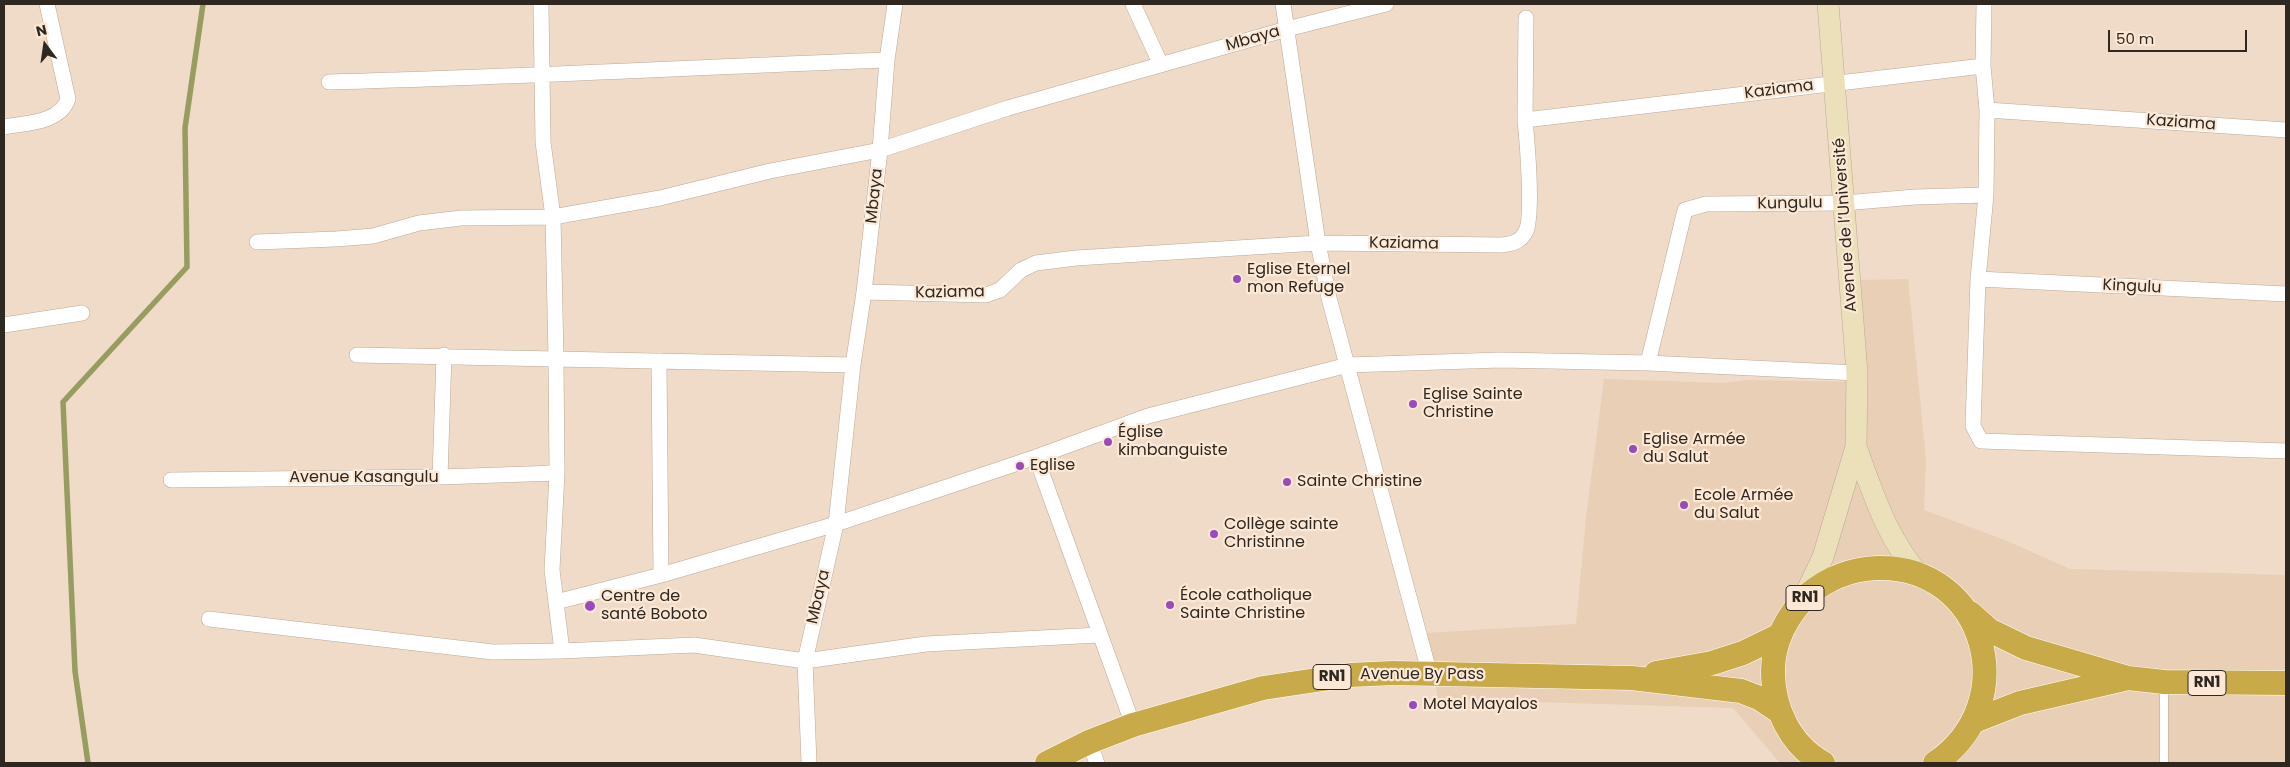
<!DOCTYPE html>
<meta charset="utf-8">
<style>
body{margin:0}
#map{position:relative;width:2290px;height:767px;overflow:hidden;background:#efdbc8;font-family:Poppins,sans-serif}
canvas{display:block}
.frame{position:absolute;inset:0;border:5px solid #2f2820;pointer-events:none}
.north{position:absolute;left:20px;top:20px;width:50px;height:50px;-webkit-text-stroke:4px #fce8d5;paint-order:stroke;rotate:346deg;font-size:14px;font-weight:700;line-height:20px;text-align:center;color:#2f2820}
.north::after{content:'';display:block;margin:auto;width:18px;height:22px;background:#2f2820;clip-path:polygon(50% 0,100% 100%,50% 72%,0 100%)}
.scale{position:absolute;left:2108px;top:30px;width:139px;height:22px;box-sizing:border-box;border:2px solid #2f2820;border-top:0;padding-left:6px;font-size:15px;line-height:18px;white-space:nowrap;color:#2f2820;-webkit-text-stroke:4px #fce8d5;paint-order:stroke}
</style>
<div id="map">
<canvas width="2290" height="767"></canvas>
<div class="frame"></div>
<div class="north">N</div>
<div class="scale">50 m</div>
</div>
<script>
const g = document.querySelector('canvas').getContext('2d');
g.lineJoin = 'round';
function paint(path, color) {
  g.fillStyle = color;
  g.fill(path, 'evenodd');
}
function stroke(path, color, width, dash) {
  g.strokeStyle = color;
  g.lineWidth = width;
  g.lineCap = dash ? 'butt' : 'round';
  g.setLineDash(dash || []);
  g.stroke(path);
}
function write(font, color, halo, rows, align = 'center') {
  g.font = font + ' Poppins,sans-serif';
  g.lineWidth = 4.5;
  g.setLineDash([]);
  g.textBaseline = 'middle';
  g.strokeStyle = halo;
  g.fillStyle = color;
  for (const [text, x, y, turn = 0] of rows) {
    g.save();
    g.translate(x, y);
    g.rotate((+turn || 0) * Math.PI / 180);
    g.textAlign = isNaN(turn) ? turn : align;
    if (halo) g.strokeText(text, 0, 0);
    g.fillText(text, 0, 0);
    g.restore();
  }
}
paint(new Path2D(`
 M1908,279L1926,459L1924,510L2005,540L2070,569L2286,575V763H1780L1733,708L1438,699L1426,633L1576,624L1586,518L1604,379L1723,383L1747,380L1862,382L1857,280Z`), '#e8cfb6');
stroke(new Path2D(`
 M88,763L75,671L63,402L187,267L185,128L203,4`), '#979c60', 5.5);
const service = new Path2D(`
 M2164,684V763`);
const minor = new Path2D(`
 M541,4L543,142L553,217L556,359L557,473L552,570L562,651
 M1133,4L1161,65
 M1283,4L1318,243L1329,298L1430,675
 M1984,4L1983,66L1987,110L1986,195L1978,279L1973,426L1981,441L2286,451
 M329,82C515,77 701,67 887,60
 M1987,110L2286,130
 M1525,120L1526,18
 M4,127C26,123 60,123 68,99L47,4
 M257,242L336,239L373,236L419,223L461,218L553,217L660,198L770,171L880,150L1008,108L1287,29L1386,4
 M1978,279L2286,294
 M864,292L986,295L1000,290L1021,270L1036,263L1076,258L1318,243L1502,245C1512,243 1519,243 1525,233C1534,220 1527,140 1525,120L1983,66
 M4,325L82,313
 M357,355L853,365
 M659,361L661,575
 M1648,363L1685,210L1706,204L1844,203L1915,197L1986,195
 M1036,457L1133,725
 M440,477L444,355
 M171,480L440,477L557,473
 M556,602L661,575L836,524L1036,457L1148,416L1348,365L1500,360L1648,363L1857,373
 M209,619L493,652L562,651L694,645L805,661L926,644L1099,635
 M1089,742L1097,763
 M809,763L805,661L836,524L853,365L864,292L880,150L887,60L895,4`);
const secondary = new Path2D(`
 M1856,447C1873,493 1887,539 1920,576
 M1802,601L1823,557L1856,447L1857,373L1828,4`);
const trunk = new Path2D(`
 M1970,613L1989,630L2026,648L2128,678L2164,682L2286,683
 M1656,673L1712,663L1743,653L1780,635
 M1974,721L2020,703L2124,679
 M1047,763L1089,742L1133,725L1263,688L1350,675L1393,673L1632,678L1741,691L1759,698L1780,712
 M1823,763C1790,745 1773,708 1773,671C1773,642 1787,615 1808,595C1828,578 1852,569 1877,568C1986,565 2024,703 1935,763`);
stroke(service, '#bba996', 9);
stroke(minor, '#bba996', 16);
stroke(secondary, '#bba996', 22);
stroke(trunk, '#fff', 25);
stroke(service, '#fff', 8);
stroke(minor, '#fff', 15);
stroke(secondary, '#ebe0ba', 21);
stroke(trunk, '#c8ab48', 24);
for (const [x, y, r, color] of [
 [1237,279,5,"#994bbc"],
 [1413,404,5,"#994bbc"],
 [1108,442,5,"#994bbc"],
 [1633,449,5,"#994bbc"],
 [1020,466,5,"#994bbc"],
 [1287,482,5,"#994bbc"],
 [1684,505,5,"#994bbc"],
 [1214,534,5,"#994bbc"],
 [1170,605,5,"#994bbc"],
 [590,606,6,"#994bbc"],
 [1413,705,5,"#994bbc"]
]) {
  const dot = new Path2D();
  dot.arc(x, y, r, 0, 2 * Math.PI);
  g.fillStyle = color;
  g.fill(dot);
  stroke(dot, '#fce8d5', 2);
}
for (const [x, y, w] of [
 [1805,598,38],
 [1332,677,38],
 [2207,683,38]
]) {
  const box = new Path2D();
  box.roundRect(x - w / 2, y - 12.5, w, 25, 4);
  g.fillStyle = '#fce8d5';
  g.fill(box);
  stroke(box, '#2f2820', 1);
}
write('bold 15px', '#2f2820', null, [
 ["RN1",1805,598],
 ["RN1",1332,677],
 ["RN1",2207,683]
]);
write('16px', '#2f2820', '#fce8d5', [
 ["Mbaya",1253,39,-16],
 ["Kaziama",1779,90,-7],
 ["Kaziama",2181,123,4],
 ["Mbaya",875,196,-84],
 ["Kungulu",1790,204,-1],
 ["Avenue de l’Université",1846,225,-94],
 ["Kaziama",1404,244,1],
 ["Kingulu",2132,287,3],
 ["Kaziama",950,293,-1],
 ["Avenue Kasangulu",364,478],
 ["Mbaya",819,597,-77],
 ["Avenue By Pass",1422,675]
]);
write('16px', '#2f2820', '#fce8d5', [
 ["Eglise Eternel",1247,270],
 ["mon Refuge",1247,288],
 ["Eglise Sainte",1423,395],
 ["Christine",1423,413],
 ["Église",1118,433],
 ["kimbanguiste",1118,451],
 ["Eglise Armée",1643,440],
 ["du Salut",1643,458],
 ["Eglise",1030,466],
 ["Sainte Christine",1297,482],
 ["Ecole Armée",1694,496],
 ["du Salut",1694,514],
 ["Collège sainte",1224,525],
 ["Christinne",1224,543],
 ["École catholique",1180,596],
 ["Sainte Christine",1180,614],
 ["Centre de",601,597],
 ["santé Boboto",601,615],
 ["Motel Mayalos",1423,705]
], 'left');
</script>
